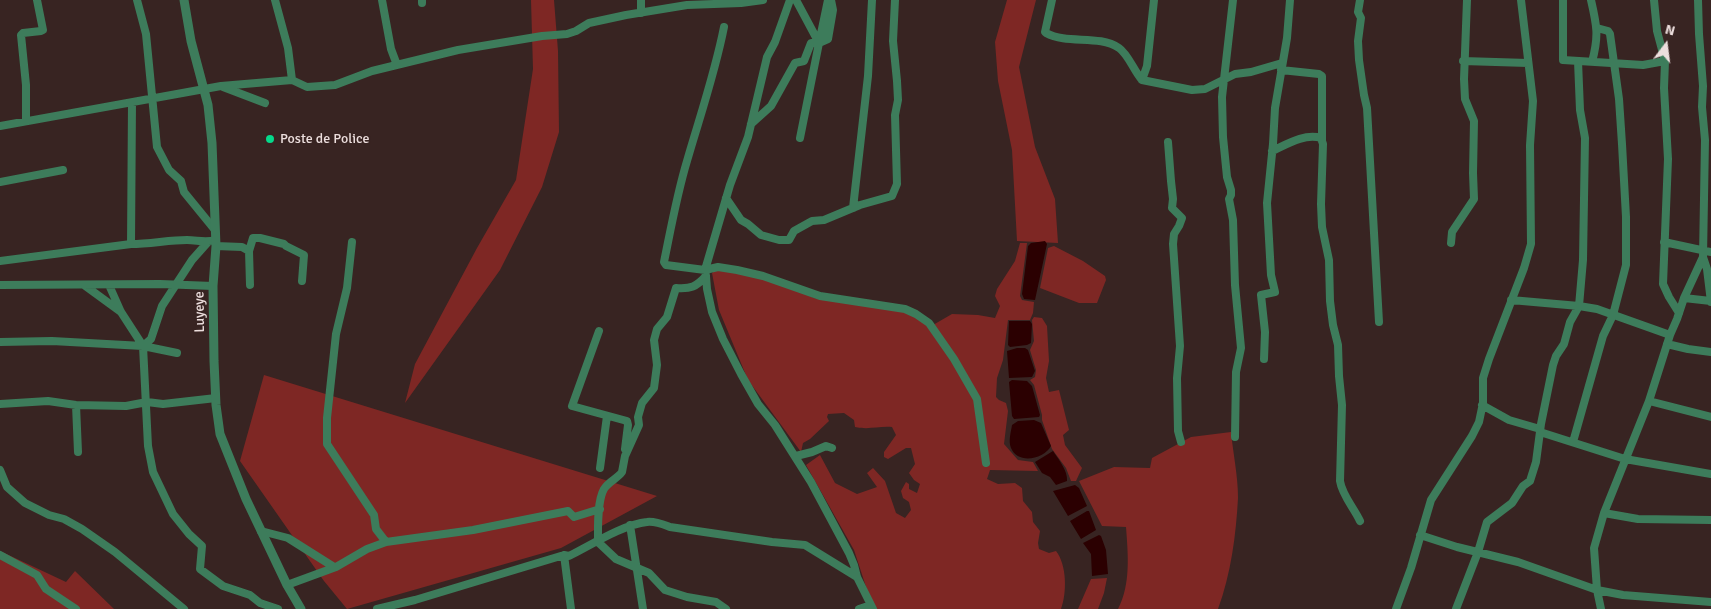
<!DOCTYPE html>
<style>
body{margin:0}
#map{position:relative;width:1711px;height:609px;overflow:hidden;background:#382422;font-family:Signika,sans-serif}
canvas{display:block}
.north{position:absolute;left:1641px;top:20px;width:50px;height:50px;-webkit-text-stroke:4px #382422;paint-order:stroke;rotate:15deg;font-size:14px;font-weight:700;line-height:20px;text-align:center;color:#ecdedd}
.north::after{content:'';display:block;margin:auto;width:18px;height:22px;background:#ecdedd;clip-path:polygon(50% 0,100% 100%,50% 72%,0 100%)}
</style>
<div id="map">
<canvas width="1711" height="609"></canvas>
<div class="north">N</div>
</div>
<script>
const g = document.querySelector('canvas').getContext('2d');
g.lineJoin = 'round';
function paint(path, color) {
  g.fillStyle = color;
  g.fill(path, 'evenodd');
}
function stroke(path, color, width, dash) {
  g.strokeStyle = color;
  g.lineWidth = width;
  g.lineCap = dash ? 'butt' : 'round';
  g.setLineDash(dash || []);
  g.stroke(path);
}
function write(font, color, halo, rows, align = 'center') {
  g.font = font + ' Signika,sans-serif';
  g.lineWidth = 4;
  g.setLineDash([]);
  g.textBaseline = 'middle';
  g.strokeStyle = halo;
  g.fillStyle = color;
  for (const [text, x, y, turn = 0] of rows) {
    g.save();
    g.translate(x, y);
    g.rotate((+turn || 0) * Math.PI / 180);
    g.textAlign = isNaN(turn) ? turn : align;
    if (halo) g.strokeText(text, 0, 0);
    g.fillText(text, 0, 0);
    g.restore();
  }
}
paint(new Path2D(`
 M531,0H554L558,51L559,132L542,187L500,270L405,403L415,364L477,248L516,180L533,69Z
 M1007,0H1036L1019,67L1035,147L1055,199L1058,243L1017,241L1012,150L998,81L995,42Z
 M1020,243H1027L1020,296L1022,300L1034,302L1033,313L1030,320H1008L1003,360L997,378L996,397L999,400L1006,403L1008,411L1004,444L1018,460L1033,462L1038,471L990,470L987,479L998,484L1015,483L1022,488L1023,501L1032,512L1033,522L1040,531L1038,543L1039,549L1049,553L1056,551C1067,565 1067,593 1061,609H876L870,599L854,550L806,465L820,455L835,483L857,494L877,487L867,473L873,468L885,481L896,513L905,518L911,510L909,502L903,498L901,491L906,482L909,484V489L917,493L920,484L914,480L909,473L915,464L911,448H906L888,459L884,457V452L896,435L892,427C878,426 869,430 855,427L854,420L844,413L828,414L827,417L829,421L810,439L803,443L801,452L748,380L719,310L712,273L719,267L793,287L814,298L905,312L933,325L952,314L978,315L995,318L1000,306L995,296L997,289L1015,261Z
 M1054,246L1083,261L1105,276L1106,280L1097,303H1079L1040,288L1048,248Z
 M1034,317L1042,318L1047,326L1049,361L1046,378L1049,392L1059,390L1069,430L1063,435L1065,445L1082,468L1076,481H1071L1066,468L1052,449L1042,420V415L1034,385L1030,380L1035,377L1036,370L1030,350L1034,341L1032,320Z
 M264,375L657,496L561,548L347,609L324,581L240,461Z
 M1231,432C1233,453 1238,476 1238,498C1236,535 1231,574 1218,609H1118C1131,584 1128,554 1126,527L1102,526L1079,481L1114,467L1150,468L1152,458L1191,437Z
 M0,551L66,582L75,571L114,609H0Z
 M1107,578L1104,593L1098,609H1078L1091,579Z`), '#7e2724');
paint(new Path2D(`
 M1045,241L1047,244L1035,300L1024,299L1022,294L1028,246L1031,243Z
 M1009,321H1030L1032,324L1031,343L1027,345L1010,347L1008,345Z
 M1017,348H1025L1028,350L1035,371L1032,377L1009,378L1007,351Z
 M1012,380L1027,381L1032,386L1040,415L1039,417L1014,419L1012,416L1009,382Z
 M1034,420L1041,423L1051,446C1044,459 1018,465 1011,448C1008,441 1011,432 1012,425L1018,421Z
 M1053,451C1059,460 1068,471 1067,481L1056,485L1050,477L1042,473L1035,462Z
 M1075,485L1079,488L1087,506L1068,516L1053,491Z
 M1087,511H1089L1096,530L1081,539L1070,521Z
 M1099,535L1101,536L1106,550L1108,574L1092,576L1091,554L1083,543Z`), '#2b0001');
stroke(new Path2D(`
 M137,0L146,34L157,147L169,170L181,181L184,192L215,230
 M275,0L288,48L292,80
 M382,0L391,49L397,65
 M422,0V3
 M641,0V13
 M796,0L819,43
 M1052,0L1045,32L1046,33C1068,45 1098,34 1119,48C1128,54 1134,71 1142,80L1192,90L1205,89L1235,74L1251,72L1282,63
 M1233,0L1222,97L1223,137L1227,177L1231,190V195L1229,199L1233,220L1235,285L1241,348L1236,372L1235,437
 M1360,0L1358,12L1361,18L1358,41L1359,60L1364,95L1367,108L1379,322
 M1563,0V60L1643,65L1665,61
 M1591,0C1597,26 1599,36 1592,62
 M1654,0L1657,31L1665,61L1664,88L1668,159L1663,284L1669,297L1679,313
 M724,27C715,73 700,116 687,161C677,194 671,228 664,262L666,265L705,270L730,185L748,137L767,57L775,42L790,0
 M1463,61L1528,63
 M1281,70L1319,74L1322,76V141
 M1142,80L1147,66L1154,0
 M223,87L265,103
 M26,121V85L21,35L23,33L41,31L43,30L37,0
 M751,124L771,106L795,63L804,61L811,43H819L828,0
 M0,126L221,86L292,80L307,87L335,85L372,71L458,50L542,36L567,34L576,31L589,23L626,15L687,5L741,3L763,0
 M800,138L819,43L828,39L833,10L831,0
 M1168,142L1171,181L1173,199L1172,208L1182,218L1179,226L1174,234L1173,244L1180,346L1177,378L1178,431L1181,442
 M1272,151C1287,144 1305,133 1321,138L1323,144L1321,204L1322,227L1329,260L1330,301L1333,325L1338,345L1339,376L1342,405L1340,481C1342,495 1354,508 1360,521
 M0,182L63,170
 M726,198L741,220L748,224L761,235L779,240H789L794,231L812,221L824,220L860,205L892,196L897,184L895,115L898,100L897,81L893,41L895,0
 M853,208L868,76L872,0
 M352,242L347,288L336,334L327,418V444L374,515L376,529L386,542
 M1664,242L1711,252
 M1451,243L1452,232L1474,199L1473,173L1474,121L1465,99L1464,79L1467,0
 M131,244L132,103
 M216,246L242,247L249,251L250,285
 M249,251L253,238H260L284,244L286,246L304,255L302,281
 M1703,257L1707,269L1711,302
 M0,261L131,244C150,244 169,240 187,240C197,240 206,243 215,240
 M706,276L707,289L712,312L723,339L741,374L758,404L775,425L811,482L849,553L854,565L857,577L873,609
 M0,285L160,284L213,286
 M84,285L121,312
 M109,285L121,312L143,346L148,446L153,472L173,514L189,534L202,546L200,569L223,586L250,595L260,603L278,609
 M1684,298L1711,301
 M1511,300L1579,306L1597,309L1670,335
 M599,331L572,406L627,421L628,425L625,449
 M0,342L52,341L143,346L177,353
 M1667,344L1688,349L1711,352
 M143,346L151,339L162,306L192,260L208,242
 M1264,359L1265,332L1261,295L1275,292L1271,275L1267,203L1273,144L1275,108L1287,38L1290,0
 M1649,401L1711,417
 M0,404L48,401L76,405L126,406L147,402L163,404L216,398
 M76,405L78,452
 M1482,405L1509,420L1540,429
 M1540,432L1625,459L1711,474
 M1573,442L1603,336L1613,315L1626,265V217L1622,144L1619,99L1610,34L1608,31L1597,28
 M796,456L812,452L826,446L832,448
 M600,468L607,416
 M0,470L7,487L25,503L49,515L64,519L82,529L115,552L184,609
 M1604,513L1638,519L1711,520
 M630,525L643,609
 M261,531L288,538L334,567
 M1420,535L1457,547L1518,562L1597,590L1623,595L1711,602
 M0,555L37,575L46,589L76,609
 M564,555L571,609
 M287,585L336,567L367,549L386,542L473,530L568,511L574,517L600,509
 M377,609L415,600L564,555L569,556C591,545 624,524 647,522C655,521 662,524 670,527L772,542L805,545L857,577
 M726,609L716,602L687,597L665,590L649,573L616,559L598,542C598,528 597,501 604,489C609,481 617,479 622,472L625,456L639,425L638,417L642,403L654,388L657,365L654,340L657,329L667,317L676,288C691,289 696,287 706,276L705,270L718,267L737,270L763,276L820,296L905,309L916,314L929,323L954,359L977,399L986,463
 M859,609L871,605
 M1396,609L1411,568L1431,500L1472,436L1479,422L1483,403V378L1489,359L1524,268L1531,244L1530,145L1533,101L1521,0
 M1456,609L1478,552L1487,522L1512,503L1523,486L1530,481L1536,462L1541,424L1553,365L1556,356L1564,344L1570,322L1579,306L1583,260L1585,138L1580,110L1578,61
 M1601,609L1597,590L1594,548L1604,513L1649,401L1670,335L1677,319L1684,298L1703,257L1705,140L1702,107L1703,86L1699,34L1698,0`), '#3d7c5b', 8);
stroke(new Path2D(`
 M184,0L191,41L208,105L212,143L216,246L213,286L214,361L216,405L220,434L246,499L287,585L301,609`), '#3d7c5b', 9);
for (const [x, y, r, color] of [
 [270,139,5,"#05d98b"]
]) {
  const dot = new Path2D();
  dot.arc(x, y, r, 0, 2 * Math.PI);
  g.fillStyle = color;
  g.fill(dot);
  stroke(dot, '#382422', 2);
}
write('14px', '#ecdedd', '#382422', [
 ["Poste de Police",280,139]
], 'left');
write('14px', '#ecdedd', '#382422', [
 ["Luyeye",200,312,-91]
]);
</script>
